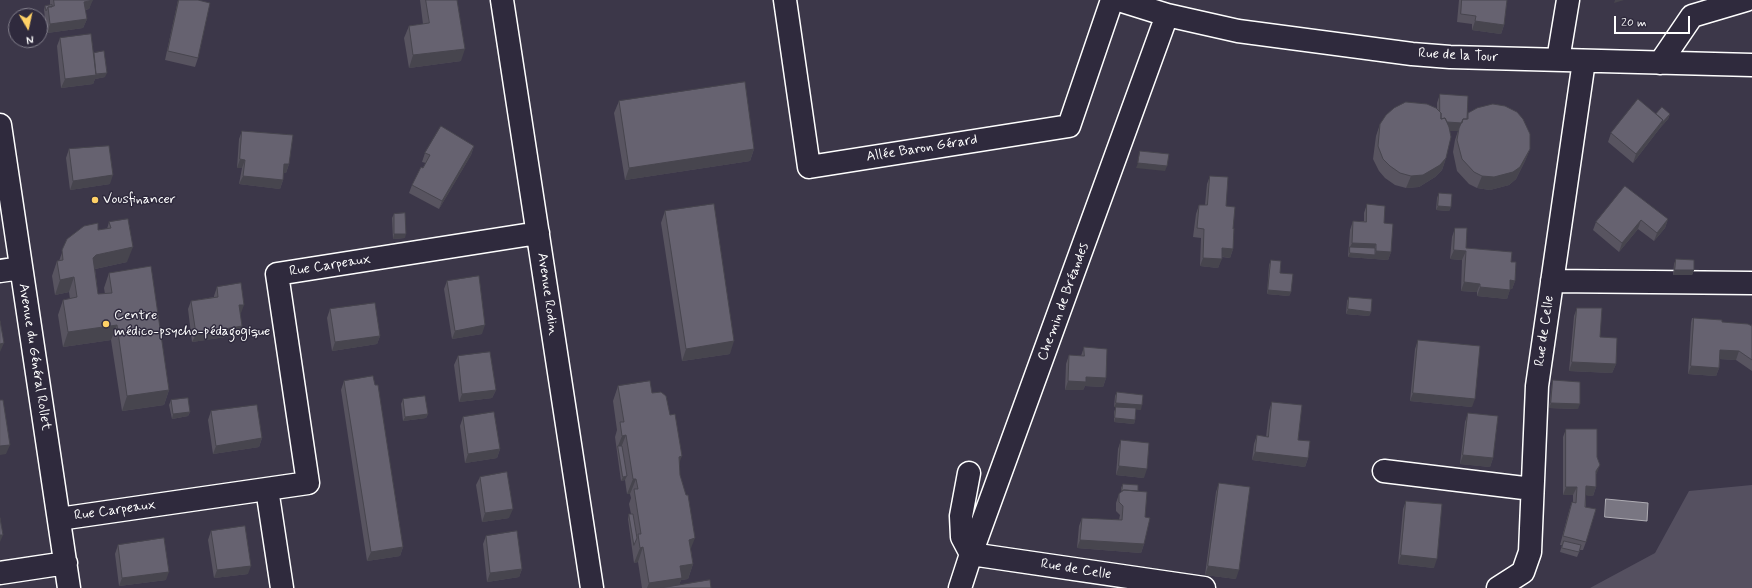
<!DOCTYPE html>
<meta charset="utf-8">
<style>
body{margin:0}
#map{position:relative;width:1752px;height:588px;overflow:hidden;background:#3c3749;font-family:Mynerve,sans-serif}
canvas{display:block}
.north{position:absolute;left:8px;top:8px;width:40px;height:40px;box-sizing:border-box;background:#2f2a3d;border:1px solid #827f8b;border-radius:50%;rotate:171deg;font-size:11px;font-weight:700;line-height:16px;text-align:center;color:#fff}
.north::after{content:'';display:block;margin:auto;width:14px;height:18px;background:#ffd166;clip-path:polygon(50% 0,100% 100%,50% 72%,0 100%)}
.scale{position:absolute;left:1614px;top:16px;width:76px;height:18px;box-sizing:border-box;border:2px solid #fff;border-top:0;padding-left:5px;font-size:12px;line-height:14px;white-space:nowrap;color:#fff;-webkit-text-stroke:3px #2f2a3d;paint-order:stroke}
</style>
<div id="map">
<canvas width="1752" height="588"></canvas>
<div class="north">N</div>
<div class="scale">20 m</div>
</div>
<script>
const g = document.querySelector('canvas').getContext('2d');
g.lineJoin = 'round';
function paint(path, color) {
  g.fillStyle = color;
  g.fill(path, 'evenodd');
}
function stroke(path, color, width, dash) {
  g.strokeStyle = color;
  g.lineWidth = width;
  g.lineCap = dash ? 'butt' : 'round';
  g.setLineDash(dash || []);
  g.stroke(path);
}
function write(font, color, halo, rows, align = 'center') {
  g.font = font + ' Mynerve,sans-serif';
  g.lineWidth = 3;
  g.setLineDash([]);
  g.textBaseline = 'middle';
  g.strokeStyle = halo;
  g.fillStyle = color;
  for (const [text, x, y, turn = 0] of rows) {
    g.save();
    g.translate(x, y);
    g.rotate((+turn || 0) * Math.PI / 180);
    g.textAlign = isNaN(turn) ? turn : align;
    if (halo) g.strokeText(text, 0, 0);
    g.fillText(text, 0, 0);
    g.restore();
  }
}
paint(new Path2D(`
 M1752,485V588H1590L1655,553L1689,491Z`), '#555060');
const water = new Path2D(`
 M1606,499L1648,503L1647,521L1605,517Z`);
paint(water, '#797682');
stroke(water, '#afadb4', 1);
const minor = new Path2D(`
 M502,0L592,588
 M785,0L809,167L1069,126L1112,0
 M1119,0L1167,15L1238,31L1412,54L1450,57L1752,65
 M1558,60L1568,0
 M1660,63L1692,16L1746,0
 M0,125L69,588
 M0,271L21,268
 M1552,281L1752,283
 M1384,471L1532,489
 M969,473L961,516L962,537L971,554
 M267,489L282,588
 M59,519L308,483L277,274L538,233
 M971,554L1204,588
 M0,573L66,563
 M960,588L971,554L1167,15
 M1498,588L1523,572L1530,552L1537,386L1584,61`);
stroke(minor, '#fff', 25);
stroke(minor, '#2f2a3d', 22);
paint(new Path2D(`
 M50,0H92L89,9L85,10L87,19L83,28L47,33L44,10L45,6L50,5Z
 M178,0H198V58L195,67L165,60L177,5Z
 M420,0H457L461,61L409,68L404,38L409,26L423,24Z
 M1459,0H1507L1504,25L1501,34L1472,30V24L1457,22Z
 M60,38L94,53L105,77L95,79L93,84L61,88L57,46Z
 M1440,94L1467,116L1468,113L1530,149L1525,161L1516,179L1509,185L1490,190L1477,188L1469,184L1457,171L1453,152L1455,140L1458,131H1450L1446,158L1442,170L1435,177L1419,187L1406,188L1395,185L1385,178L1379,171L1373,159L1376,136L1380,124L1437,110V103Z
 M619,101L754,149L750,161L625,180L614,113Z
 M1656,114H1670L1668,119L1660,128L1633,163L1608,142L1611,133Z
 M242,131L289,164L286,173H283V180L280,189L239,184L242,168H237L239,139Z
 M474,146L471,155L439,209L409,193L412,185L426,163L422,162L425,153Z
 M69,149L110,184L70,190L66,158Z
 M1210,176L1226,206L1233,229V249L1230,258L1222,257L1218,268L1200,266L1201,238L1193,237L1196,214L1199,205H1205L1207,184Z
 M1439,193L1451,207L1449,211L1436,210L1437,198Z
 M1367,204L1384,223L1391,252L1388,260L1348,257L1350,230L1353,221H1364V213Z
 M665,211L730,354L682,361L661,223Z
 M394,214L405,238L393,239L392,218Z
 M1668,219L1665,228L1654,241L1638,229L1619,252L1593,230L1596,222Z
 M109,222L127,262L95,269L98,294H105L104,288L109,273L169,390L164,405L122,411L111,340L63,347L58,315L63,300L70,299L69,292L55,295L52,276L57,261H59L67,239L98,230L107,229Z
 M1455,228L1466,248L1511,262L1515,281L1512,289H1510L1507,299L1477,296V292L1461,291L1462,260L1450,259L1452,237Z
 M1676,259L1694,270L1692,275H1673L1674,264Z
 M1271,260L1280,273L1291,292L1289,296L1267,294L1269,265Z
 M447,281L482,334L452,339L444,289Z
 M217,287L241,313H240L239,335L192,342L188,309L191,301L214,297V296Z
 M1349,297L1371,312L1369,316L1346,314L1347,301Z
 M1577,308L1600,337L1616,364L1612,373L1569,371L1574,316Z
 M330,309L380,336L377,344L332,351L327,318Z
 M1692,318L1751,326L1752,324V371L1736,360L1720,359L1719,368L1716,376L1688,374L1691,323Z
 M1418,340L1472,407L1410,401L1415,349Z
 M1084,347L1106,378L1103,387L1085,386L1083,390H1065L1066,364L1069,355L1081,356Z
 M458,356L496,390L492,398L459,402L454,365Z
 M1553,380L1578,409L1549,408L1552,384Z
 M344,381L403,547L400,556L367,561L341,390Z
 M618,386L652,393L679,463L680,475L693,564L688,579L681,580L679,585L711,588H642L638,562L634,563L628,519L629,514H631L629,504L631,498L630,494H627L625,480L621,481L615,437L617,430L613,401Z
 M1117,392L1141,410L1136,409L1135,420L1134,424L1114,422V412L1116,407H1114L1115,396Z
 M403,399L428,414L426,418L403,421L401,404Z
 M171,400L190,412L188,416L172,419L169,405Z
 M1272,402L1298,440L1308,458L1305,467L1252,460L1254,444L1257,435L1266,437L1269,411Z
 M211,411L262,438L259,447L213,454L208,420Z
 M1468,413L1493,458L1490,467L1460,464L1465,422Z
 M463,417L500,449L497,458L465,463L460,426Z
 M1566,429L1597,457V473L1596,474V487L1593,496L1586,495V542L1583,550H1580L1577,557L1560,552L1562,545H1560L1569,511L1572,502H1573V495H1563V437Z
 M1121,440L1144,478L1116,475L1118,449Z
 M480,477L509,518L482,522L476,485Z
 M1219,483L1236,579L1205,575L1216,492Z
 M1123,484L1138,491L1145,517L1144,544L1141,553L1077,548L1079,526L1082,518L1119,520L1120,515L1116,511V503L1119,494L1121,492V488Z
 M1406,501L1434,568L1398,564L1403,509Z
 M211,531L248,574L214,578L208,540Z
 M486,536L522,569L519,577L487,582L483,544Z
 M118,545L166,580L119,586L115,554Z`), '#585460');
paint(new Path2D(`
 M93,0L89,9L81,10L84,2Z
 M1615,0H1624L1614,3Z
 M87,19L83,28L47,33L50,24Z
 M1475,21L1504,25L1501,34L1472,30Z
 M465,49L461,61L409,68L413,55Z
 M107,73L105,77L95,79L93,84L61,88L65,79Z
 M1670,114L1668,119L1660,128L1661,124Z
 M1663,120L1660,128L1633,163L1636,154Z
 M1440,122L1467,123L1459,128L1458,131H1436Z
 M474,146L471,155L439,209L442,201Z
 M754,149L750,161L625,180L629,168Z
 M1530,149L1525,161L1516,179L1509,185L1490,190L1477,188L1482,176Z
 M1446,158L1442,170L1435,177L1419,187L1406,188L1411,176Z
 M240,159L245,160L242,168H237Z
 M1138,163L1167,166L1165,171L1136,168Z
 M284,164H289L286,173H281Z
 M113,175L110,184L70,190L73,181Z
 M243,176L283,180L280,189L239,184Z
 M1438,206L1451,207L1449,211L1436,210Z
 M1668,219L1665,228L1654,241L1657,233Z
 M1641,220L1638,229L1619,252L1622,243Z
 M394,234H406L405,238L393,239Z
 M1352,243L1376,244L1373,253L1350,247Z
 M133,247L127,262L90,270L93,258L96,255Z
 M1222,248L1233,249L1230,258L1219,256Z
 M1454,250L1466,251L1462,260L1450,259Z
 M1376,251L1391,252L1388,260L1348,257L1350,253L1375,255Z
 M1203,258L1222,259L1218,268L1200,266Z
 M1675,270H1694L1692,275H1673Z
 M74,277L69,292L55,295L60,280Z
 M1510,280L1515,281L1512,289H1507Z
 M1464,282L1480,284L1477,292L1461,291Z
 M1480,287L1510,290L1507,299L1477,296Z
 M1268,290L1291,292L1289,296L1267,294Z
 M239,305H244L241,313L236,314Z
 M1348,309L1371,312L1369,316L1346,314Z
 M117,325L111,340L63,347L68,332Z
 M485,325L482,334L452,339L455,331Z
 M242,326L239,335L192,342L196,334Z
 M380,336L377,344L332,351L335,342Z
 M734,341L730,354L682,361L686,349Z
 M4,343L0,352V344Z
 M1720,350L1739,351L1736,360L1717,359Z
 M1572,362L1616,364L1612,373L1569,371Z
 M1691,366L1719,368L1716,376L1688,374Z
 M1086,377L1106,378L1103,387L1085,386L1083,390H1065L1068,381Z
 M169,390L164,405L122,411L127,396Z
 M496,390L492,398L459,402L462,394Z
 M1413,393L1475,399L1472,407L1410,401Z
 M1116,403L1142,405L1141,410L1114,407Z
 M1551,403L1580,404L1578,409L1549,408Z
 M190,412L188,416L172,419L173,414Z
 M428,414L426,418L403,421L405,417Z
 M1115,418L1135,420L1134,424L1114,422Z
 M626,435L620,450L618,446L622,436Z
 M262,438L259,447L213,454L216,446Z
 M10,445L6,454L0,455V446Z
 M500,449L497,458L465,463L468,454Z
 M1255,452L1308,458L1305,467L1252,460Z
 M1463,455L1493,458L1490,467L1460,464Z
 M682,456L676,471L679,457Z
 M1600,465L1597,473L1593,479L1596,471Z
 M1119,466L1147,469L1144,478L1116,475Z
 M627,476L625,480L621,481L623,477Z
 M633,479H636L630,494H627Z
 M1586,486L1596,487L1593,496L1583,495Z
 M1566,487H1577L1573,495H1563Z
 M513,509L509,518L482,522L485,513Z
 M0,535H3L0,542Z
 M695,538L689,553V540Z
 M1080,540L1144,544L1141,553L1077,548Z
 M403,547L400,556L367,561L371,552Z
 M643,547L638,562L634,563L640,548Z
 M1401,555L1437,559L1434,568L1398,564Z
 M693,564L688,579L681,580L678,588H647L649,583L680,566Z
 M251,566L248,574L214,578L217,570Z
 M1208,566L1239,570L1236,579L1205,575Z
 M522,569L519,577L487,582L490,573Z
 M169,572L166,580L119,586L122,578Z`), '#47454e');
const building = new Path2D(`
 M54,0H93L84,2L87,19L50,24L48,7L54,6Z
 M179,0H198L210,3L198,58L168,51Z
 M426,0H457L465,49L413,55L409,26L429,23Z
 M1462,0H1507L1504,25L1475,21L1476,16L1461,14Z
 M52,5V7H48L46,11L45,6Z
 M91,34L96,75L65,79L60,38Z
 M104,51L107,73L96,74L94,53Z
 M745,82L754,149L629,168L619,101Z
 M1440,94L1468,96L1467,119H1463L1462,123L1447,122L1445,118L1441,119V113L1440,112Z
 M1638,99L1663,120L1636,154L1611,133Z
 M1406,102L1427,104L1436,108L1441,113V119L1445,118L1449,127L1451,137L1446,158L1440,165L1423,175L1411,176L1400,173L1390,166L1383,159L1378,146L1380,124L1386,115L1394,108Z
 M1493,104L1505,106L1517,112L1523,119L1530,134V149L1520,167L1513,172L1494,177L1482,176L1474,172L1462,159L1457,140L1459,128L1463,119H1468V113L1477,108Z
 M1662,107L1670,114L1661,124L1663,120L1656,114Z
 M441,126L474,146L442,201L412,185L421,167L423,168L430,155L425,153Z
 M242,131L293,135L289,164H284L283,180L243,176L245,160L240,159Z
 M109,146L113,175L73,181L69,149Z
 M1140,151L1169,154L1167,166L1138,163Z
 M1210,176L1228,177L1226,206L1235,207L1233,229L1234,228L1233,249L1222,248V259L1203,258L1204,229L1197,228L1199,205H1207Z
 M1625,186L1668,219L1657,233L1641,220L1622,243L1596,222Z
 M1439,193L1452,194L1451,207L1438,206Z
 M714,204L734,341L686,349L665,211Z
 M1367,204L1385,206L1384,223L1393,224L1391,252L1376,251V244L1352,243L1353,221L1366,222Z
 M405,213L406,234H394V214Z
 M128,219L133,247L96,255L93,258L98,294L112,293L109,273L151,266L169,390L127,396L117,325L68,332L63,300L77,297L74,277L60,280L57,261L63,260L62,250L67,239L84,226L98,223V230L111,228L109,222Z
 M1455,228H1467L1466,248L1512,252L1511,262H1516L1515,281L1510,280V290L1480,287V284L1464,282L1466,251L1454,250Z
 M1350,247L1375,248V255L1350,253Z
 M1676,259L1694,260V270H1675Z
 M1271,260L1281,261L1280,273L1293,274L1291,292L1268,290Z
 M479,276L485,325L455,331L447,281Z
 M241,283L244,305H239L242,326L196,334L191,301L218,297L217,287Z
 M1349,297L1372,299L1371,312L1348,309Z
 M375,303L380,336L335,342L330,309Z
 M1577,308H1602L1600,337L1617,338L1616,364L1572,362Z
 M1694,318L1722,320V322L1748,324L1752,326V360L1739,351L1720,350L1719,368L1691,366Z
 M0,321L4,343L0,344Z
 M1418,340L1480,346L1475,399L1413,393Z
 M1084,347L1107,349L1106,378L1086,377V382L1068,381L1069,355L1084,356Z
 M490,352L496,390L462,394L458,356Z
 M373,376L375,385H378L403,547L371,552L344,381Z
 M1553,380L1580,382V404L1551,403Z
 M650,381L652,393L661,392L666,396L670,415L675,414L682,456L679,457L680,475L686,495H688L695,538L689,540L693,564L680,566L682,578L649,583L643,547L640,548L638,534H641L634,489H638L636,479H633L626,435L622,436L620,422H624L618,386Z
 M1117,392L1143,395L1142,405L1116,403Z
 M425,396L428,414L405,417L403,399Z
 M188,398L190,412L173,414L171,400Z
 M0,400H3L10,445L0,446Z
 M1272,402L1302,405L1298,440L1310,441L1308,458L1255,452L1257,435L1268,437Z
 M257,405L262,438L216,446L211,411Z
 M1116,407L1136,408L1135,420L1115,418Z
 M494,412L500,449L468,454L463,417Z
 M1468,413L1498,416L1493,458L1463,455Z
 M1566,429H1597V457L1600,465L1596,471V487L1586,486L1585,507L1596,509L1586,542L1563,536L1572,502L1576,503L1577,487H1566Z
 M1121,440L1149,443L1147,469L1119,466Z
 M618,446H622L627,476L623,477Z
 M507,472L513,509L485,513L480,477Z
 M1219,483L1250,487L1239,570L1208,566Z
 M1123,484L1138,485V491L1124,490L1122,491Z
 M1124,490L1147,492L1145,517L1150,518L1144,544L1080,540L1082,518L1122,520L1123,506L1119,502V494Z
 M1406,501L1442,504L1437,559L1401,555Z
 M629,514H633L637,538L634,545Z
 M0,518L3,535H0Z
 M245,526L251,566L217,570L211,531Z
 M517,531L522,569L490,573L486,536Z
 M164,538L169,572L122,578L118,545Z
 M1564,541L1581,545L1579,552L1562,548Z
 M710,580L711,588H661Z`);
paint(building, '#666270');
stroke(building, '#47454e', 1);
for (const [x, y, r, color] of [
 [95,200,4,"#ffd166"],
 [106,324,4,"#ffd166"]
]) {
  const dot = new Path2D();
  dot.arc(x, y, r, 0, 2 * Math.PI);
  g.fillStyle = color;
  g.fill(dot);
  stroke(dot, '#2f2a3d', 1.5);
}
write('14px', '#fff', '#2f2a3d', [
 ["Rue de la Tour",1458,56,3],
 ["Allée Baron Gérard",922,149,-9],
 ["Rue Carpeaux",330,266,-9],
 ["Avenue Rodin",547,294,82],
 ["Chemin de Bréandes",1064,302,-70],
 ["Rue de Celle",1545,331,-82],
 ["Avenue du Général Rollet",34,357,81],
 ["Rue Carpeaux",115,511,-8],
 ["Rue de Celle",1076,570,9]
]);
write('14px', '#fff', '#2f2a3d', [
 ["Vousfinancer",103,200],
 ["Centre",114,316],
 ["médico-psycho-pédagogique",114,332]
], 'left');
</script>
